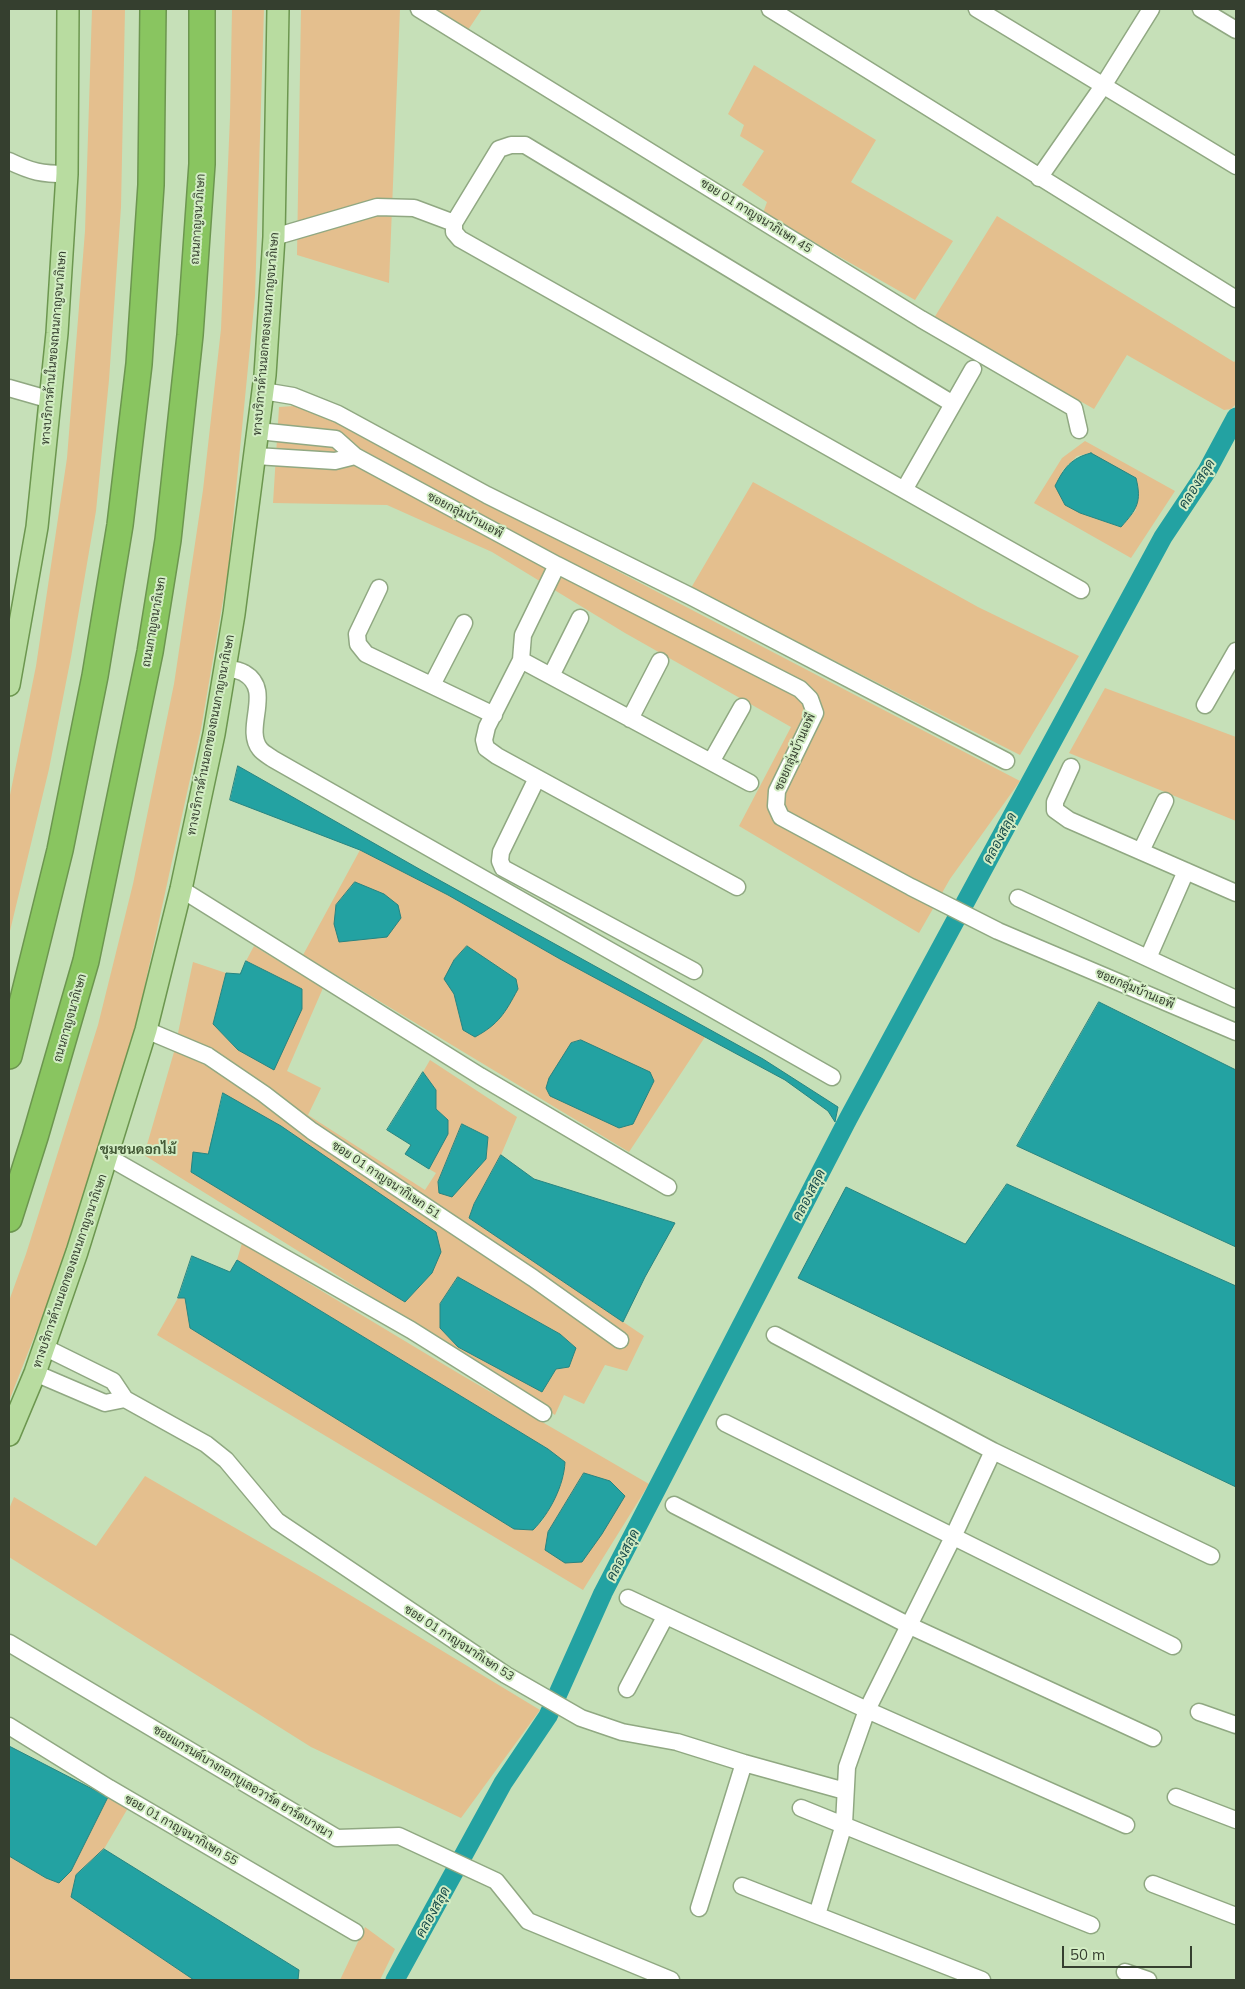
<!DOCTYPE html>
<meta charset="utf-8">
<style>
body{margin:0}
#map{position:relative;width:1245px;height:1989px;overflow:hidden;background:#c6e0b8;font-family:Mulish,sans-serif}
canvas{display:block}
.frame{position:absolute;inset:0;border:10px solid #353f2f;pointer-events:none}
.scale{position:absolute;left:1062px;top:1946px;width:130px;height:22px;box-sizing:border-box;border:2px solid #353f2f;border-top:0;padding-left:6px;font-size:15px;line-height:18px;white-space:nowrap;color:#353f2f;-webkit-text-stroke:4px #d3edc4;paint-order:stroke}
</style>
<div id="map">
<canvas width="1245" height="1989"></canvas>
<div class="frame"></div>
<div class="scale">50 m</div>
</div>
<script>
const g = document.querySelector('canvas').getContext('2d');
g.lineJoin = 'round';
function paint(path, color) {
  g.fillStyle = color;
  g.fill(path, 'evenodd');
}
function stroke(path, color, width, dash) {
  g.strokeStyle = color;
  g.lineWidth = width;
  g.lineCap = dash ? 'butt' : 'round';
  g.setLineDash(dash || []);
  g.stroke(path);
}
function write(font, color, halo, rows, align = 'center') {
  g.font = font + ' Mulish,Sarabun,sans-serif';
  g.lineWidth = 4;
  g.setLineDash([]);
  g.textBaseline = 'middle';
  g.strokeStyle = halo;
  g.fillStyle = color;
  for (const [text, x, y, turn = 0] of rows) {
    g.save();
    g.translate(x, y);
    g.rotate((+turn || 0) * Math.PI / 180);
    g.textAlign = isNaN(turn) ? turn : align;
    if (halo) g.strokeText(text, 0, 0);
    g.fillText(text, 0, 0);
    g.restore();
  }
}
paint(new Path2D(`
 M92,9H125L121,207L109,380L96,511L71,657L49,769L9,935V800L36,666L67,458L85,231Z
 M232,9H264L255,296L228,571L201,729L135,1030L53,1289L9,1401V1301L26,1254L98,1025L133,884L174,684L203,490L221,329L230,117Z
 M301,9H400L389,283L297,255Z
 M434,9H482L468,30Z
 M754,65L876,140L851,182L953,241L915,300L763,213L767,202L742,185L764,151L740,136L744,125L728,114Z
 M997,216L1234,362L1236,360V404L1231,409L1224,410L1127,355L1094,409L934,318Z
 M294,406L328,417L437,477L1020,781L950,879L919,933L739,826L791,727L625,633L492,552L387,505L273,503L279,407Z
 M1085,441L1175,491L1131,558L1034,503L1062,458ZM1091,453L1136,510L1120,527L1080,513L1062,471L1077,456Z
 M753,482L978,607L1079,656L1020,755L691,588Z
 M1105,688L1236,737V821L1069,753Z
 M360,850L448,895L560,959L705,1037L629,1152L303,955ZM467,946L515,979L518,989L463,1030L454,994Z
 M254,946L323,988L287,1071L321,1088L308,1115L425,1190L436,1173L429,1169L448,1133V1120L436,1109V1090L423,1072L430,1060L517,1117L501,1155L474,1204L469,1218L644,1336L627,1371L605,1365L584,1404L564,1395L555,1415L425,1330L144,1155L174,1052L193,962L226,973L213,1024L238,1050L274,1069L302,990L246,961ZM222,1093L432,1273L405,1302L193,1152L208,1154ZM463,1124L488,1137L486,1159L452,1197ZM458,1277L560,1334L575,1348L569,1367L556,1369L542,1391L458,1347L440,1328Z
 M242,1243L463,1376L649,1484L583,1590L157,1335L178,1298H185L190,1328L514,1529L533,1530L543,1520L564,1475L548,1449L237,1260Z
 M145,1476L317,1575L540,1710L461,1818L311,1747L9,1557V1509L14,1497L96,1546Z
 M108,1797L128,1808L104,1849L76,1875L71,1897L194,1980H9V1856L46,1878L59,1882L91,1830Z
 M365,1927L395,1949L380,1980H340Z`), '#e4bf8e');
const water = new Path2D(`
 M1091,453L1136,478C1142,502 1137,509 1121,527L1080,513L1065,505L1055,486C1064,468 1071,458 1091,453Z
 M238,766L421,870L763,1059L838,1107L835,1122L828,1111L785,1080L560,959L448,895L360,850L230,800Z
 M355,882L384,894L398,905L401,918L387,937L339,942L334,924L336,905Z
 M467,946L516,979L518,989C505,1013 499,1024 475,1037L463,1030L454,994L444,979L454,960Z
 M246,961L302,989V1009L274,1070L238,1050L213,1024L226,973L240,974Z
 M1099,1002L1236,1070V1247L1017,1146Z
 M581,1040L650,1072L654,1081L633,1124L619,1128L550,1096L546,1088L549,1078L571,1043Z
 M423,1072L436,1090V1109L448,1120V1134L429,1169L405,1154L411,1145L387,1130Z
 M223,1093L281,1126L436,1232L441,1252L432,1273L405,1302L191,1172L193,1152L208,1154Z
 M462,1124L488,1137L486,1159L452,1197L439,1193L438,1182Z
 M501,1155L534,1179L675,1223L645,1277L623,1322L469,1218L474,1204Z
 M1007,1184L1236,1286V1487L798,1278L846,1187L965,1244Z
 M192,1256L230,1272L237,1260L548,1449L565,1462C564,1485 550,1513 533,1530L514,1529L190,1328L185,1298H178Z
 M458,1277L560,1334L576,1348L569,1367L556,1369L542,1392L458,1347L440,1328V1304Z
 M584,1473L610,1481L625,1496L602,1534L582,1562L565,1563L545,1550L548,1532Z
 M9,1746L108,1797L71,1871L59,1883L46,1878L9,1856Z
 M104,1849L299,1970L298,1980H194L71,1897L76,1875Z`);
paint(water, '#23a2a2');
stroke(water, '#288480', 1);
stroke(new Path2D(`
 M395,1980L503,1783L548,1716L603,1593L848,1119L1163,537L1207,471L1236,417`), '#23a2a2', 19);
const minor = new Path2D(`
 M419,9L921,319L1074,408L1079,430
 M770,9L1236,299
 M977,9L1236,166
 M1201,9L1236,30
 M9,161C32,172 41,174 67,174
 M1039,178L1103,86L1151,9
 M274,237L377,207L414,208L454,223
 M9,388L51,400
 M263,391L293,396L338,414L487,495L692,597L1006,761
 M953,404L525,145H511L499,149L454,223V232L460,239L1081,590
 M258,431L336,439L355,456L557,565L800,689L810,699L815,713L777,791L776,806L781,817L911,887L998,931L1236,1032
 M256,456L335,461L355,456
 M904,490L973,369
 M557,565L523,635L521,660L487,727L484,740L486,748L497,756L737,887
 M379,588L357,634L358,644L366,654L494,715
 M521,660L750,783
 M225,668C231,669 239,670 244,673C274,690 243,728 260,749C263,753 269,756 273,759L832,1077
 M551,676L580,618
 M432,685L464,623
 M1205,705L1236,651
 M630,719L660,661
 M711,762L742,707
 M1071,767L1055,802V810L1069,820L1236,893
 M537,778L501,852L500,861L503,868L694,971
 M1141,851L1165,801
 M181,889L480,1076L668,1187
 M1018,898L1236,999
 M1148,958L1186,871
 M146,1030L208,1056L264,1094L312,1131L533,1278L620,1340
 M108,1157L411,1330L543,1413
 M775,1335L993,1451L1211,1556
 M44,1347L113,1381L125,1399L206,1444L226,1460L277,1521L506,1675L581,1718L622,1732L677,1742L744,1763L845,1791
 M35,1373L105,1403L125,1399
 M725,1423L1173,1646
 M674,1505L908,1625L1153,1738
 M628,1598L867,1710L1126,1825
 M9,1643L337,1838L399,1836L496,1881L528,1921L671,1980
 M627,1689L665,1617
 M1199,1712L1236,1725
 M9,1726L109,1788L355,1932
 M1176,1797L1236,1820
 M801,1808L1091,1925
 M1153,1884L1236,1916
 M742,1886L982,1980
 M699,1908L744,1763
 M817,1915L844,1824L847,1767L867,1710L953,1537L993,1451
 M1125,1972L1148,1980`);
const major = new Path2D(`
 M9,685L37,527L57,333L67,174L68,9
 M9,1435L35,1373L77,1252L146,1030L181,889L214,734L234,614L265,375L274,237L278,9`);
const highway = new Path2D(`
 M9,1056L60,850L95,676L120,525L139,364L151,185L153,9
 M9,1219L35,1137L86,961L150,652L168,540L190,335L202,164V9`);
stroke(minor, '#90a882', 19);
stroke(major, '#6c964f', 24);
stroke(highway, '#6c964f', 28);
stroke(minor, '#fff', 16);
stroke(major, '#b8dca0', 21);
stroke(highway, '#89c560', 25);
write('12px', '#353f2f', '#d3edc4', [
 ["ซอย 01 กาญจนาภิเษก 45",756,216,32],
 ["ถนนกาญจนาภิเษก",198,219,-86],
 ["ทางบริการด้านนอกของถนนกาญจนาภิเษก",266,334,-85],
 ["ทางบริการด้านในของถนนกาญจนาภิเษก",54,348,-85],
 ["ซอยกลุ่มบ้านเอพี",465,515,28],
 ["ถนนกาญจนาภิเษก",154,622,-80],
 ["ทางบริการด้านนอกของถนนกาญจนาภิเษก",211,735,-79],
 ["ซอยกลุ่มบ้านเอพี",795,752,-66],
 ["ซอยกลุ่มบ้านเอพี",1135,989,23],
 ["ถนนกาญจนาภิเษก",70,1018,-74],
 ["ซอย 01 กาญจนากิเษก 51",386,1180,34],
 ["ทางบริการด้านนอกของถนนกาญจนาภิเษก",70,1271,-71],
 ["ซอย 01 กาญจนากิเษก 53",459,1643,33],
 ["ซอยแกรนด์บางกอกบูเลอวาร์ด ยาร์ดบางนา",243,1782,31],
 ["ซอย 01 กาญจนากิเษก 55",181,1830,30]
]);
write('italic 14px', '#1b4e4d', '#d3edc4', [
 ["คลองสลุด",1197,484,-58],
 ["คลองสลุด",1000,838,-62],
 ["คลองสลุด",809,1195,-63],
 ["คลองสลุด",623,1555,-63],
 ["คลองสลุด",433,1912,-61]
]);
write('bold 14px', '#445a37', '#d3edc4', [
 ["ชุมชนดอกไม้",138,1150]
]);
</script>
